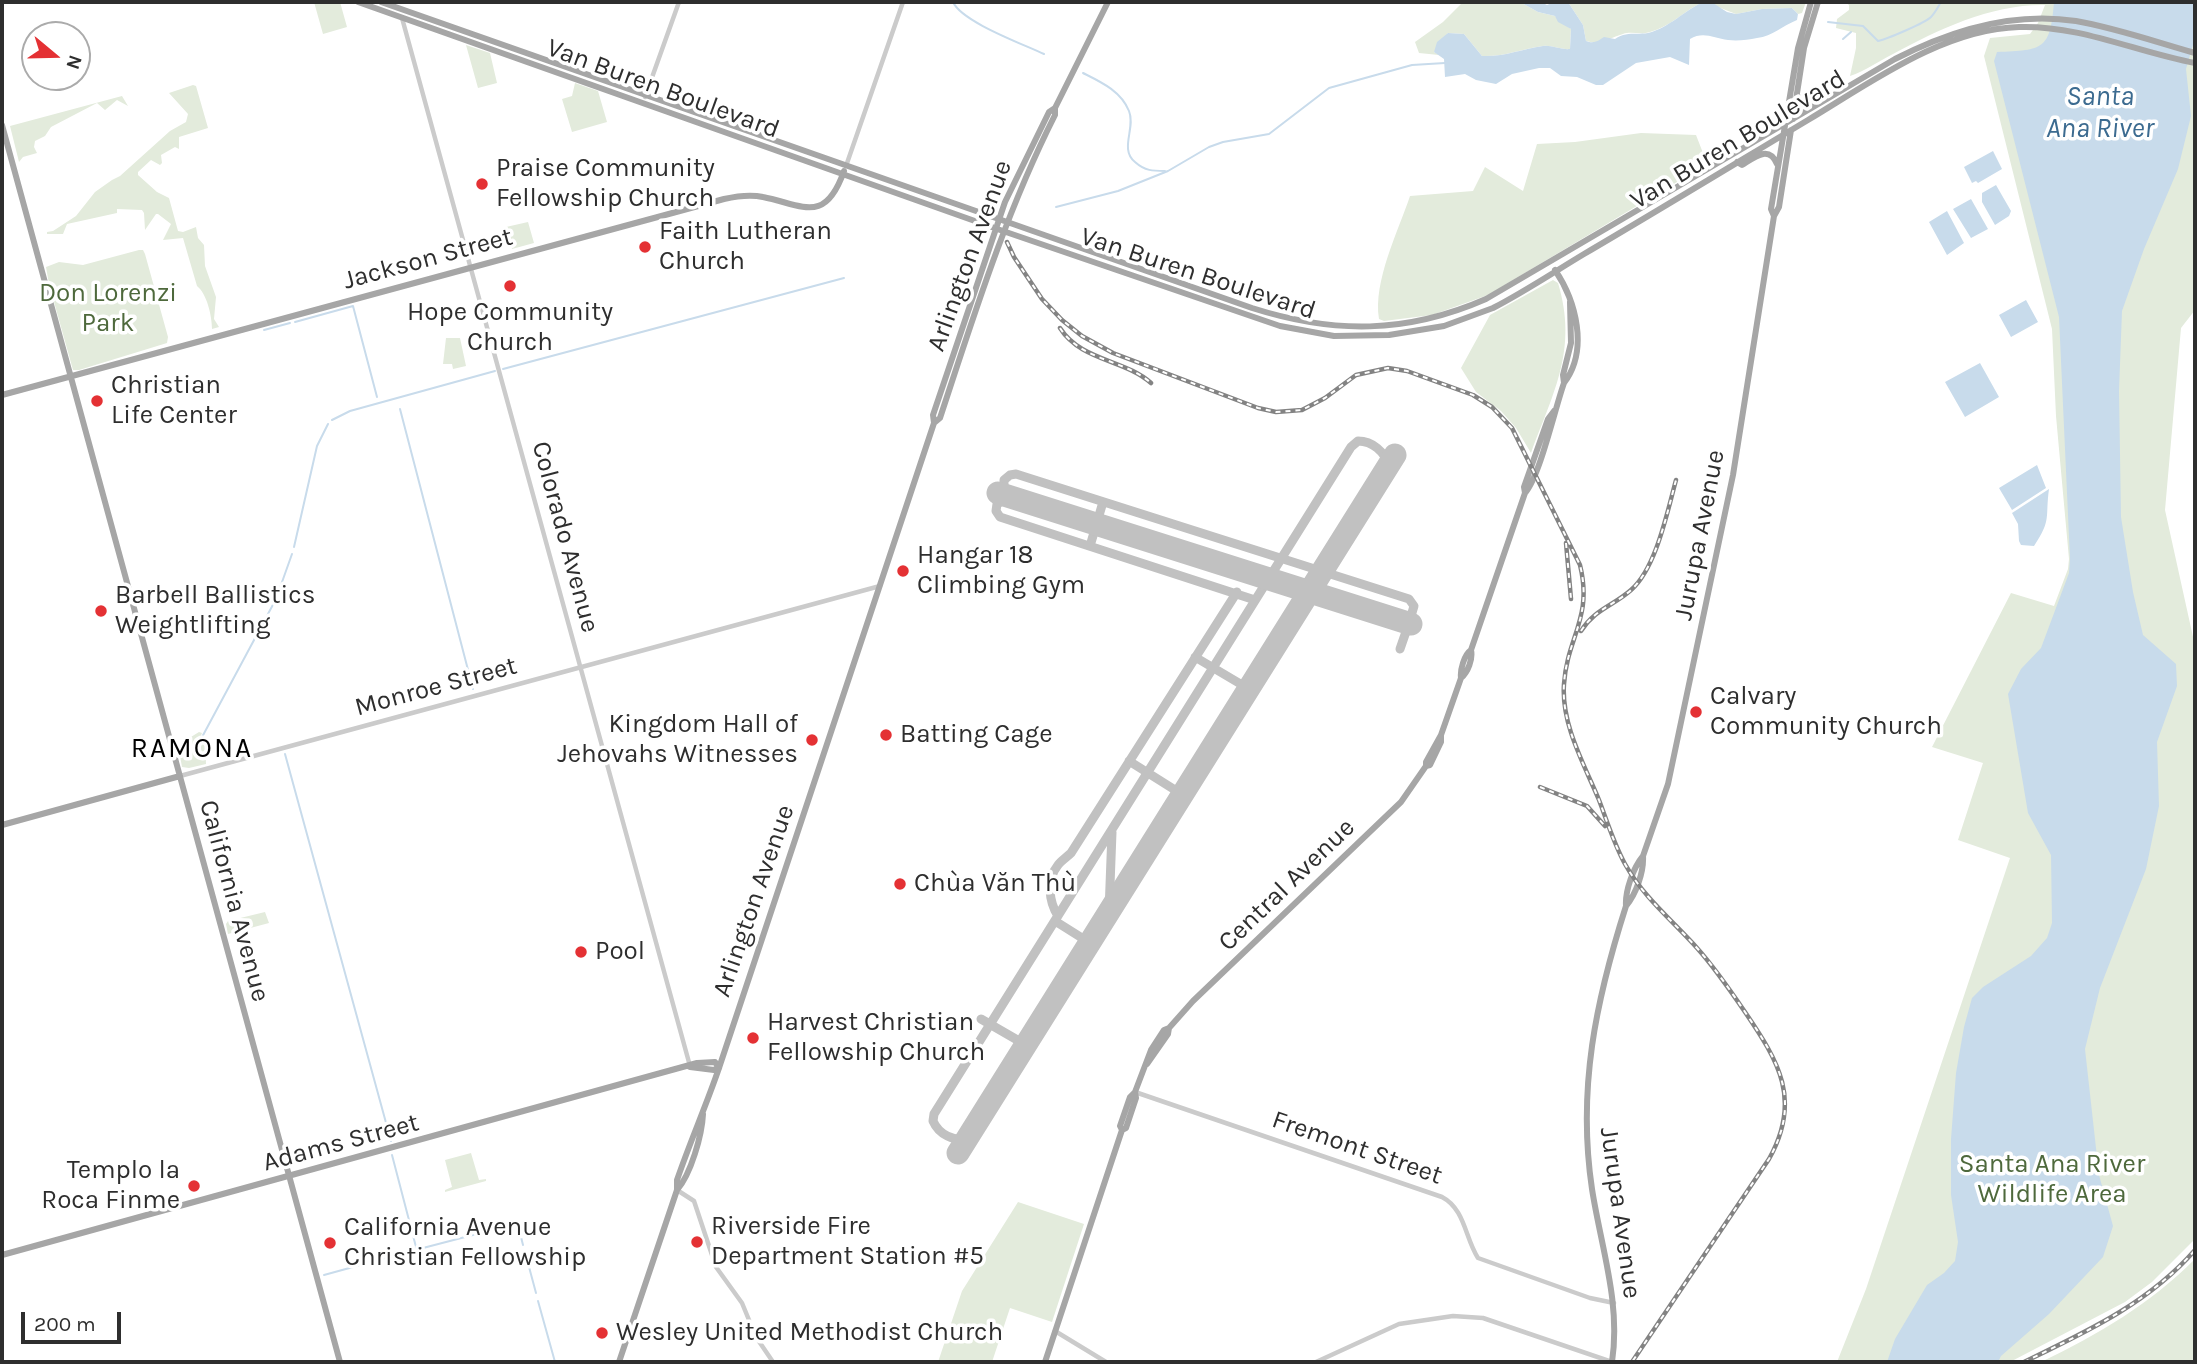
<!DOCTYPE html>
<meta charset="utf-8">
<style>
body{margin:0}
#map{position:relative;width:2197px;height:1364px;overflow:hidden;background:#fff;font-family:Karla,sans-serif}
canvas{display:block}
.frame{position:absolute;inset:0;border:4px solid #2e2e2e;pointer-events:none}
.north{position:absolute;left:21px;top:21px;width:70px;height:70px;box-sizing:border-box;background:#fff;border:2px solid #ababab;border-radius:50%;rotate:109deg;font-size:19px;font-weight:700;line-height:28px;text-align:center;color:#2e2e2e}
.north::after{content:'';display:block;margin:auto;width:24px;height:32px;background:#e43134;clip-path:polygon(50% 0,100% 100%,50% 72%,0 100%)}
.scale{position:absolute;left:21px;top:1312px;width:100px;height:32px;box-sizing:border-box;border:4px solid #2e2e2e;border-top:0;padding-left:9px;font-size:21px;line-height:24px;white-space:nowrap;color:#2e2e2e;-webkit-text-stroke:5px #fff;paint-order:stroke}
</style>
<div id="map">
<canvas width="2197" height="1364"></canvas>
<div class="frame"></div>
<div class="north">N</div>
<div class="scale">200 m</div>
</div>
<script>
const g = document.querySelector('canvas').getContext('2d');
g.lineJoin = 'round';
function paint(path, color) {
  g.fillStyle = color;
  g.fill(path, 'evenodd');
}
function stroke(path, color, width, dash) {
  g.strokeStyle = color;
  g.lineWidth = width;
  g.lineCap = dash ? 'butt' : 'round';
  g.setLineDash(dash || []);
  g.stroke(path);
}
function write(font, color, halo, rows, align = 'center') {
  g.font = font + ' Karla,sans-serif';
  g.lineWidth = 7;
  g.setLineDash([]);
  g.textBaseline = 'middle';
  g.strokeStyle = halo;
  g.fillStyle = color;
  for (const [text, x, y, turn = 0] of rows) {
    g.save();
    g.translate(x, y);
    g.rotate((+turn || 0) * Math.PI / 180);
    g.textAlign = isNaN(turn) ? turn : align;
    if (halo) g.strokeText(text, 0, 0);
    g.fillText(text, 0, 0);
    g.restore();
  }
}
paint(new Path2D(`
 M314,2H340L347,27L323,34Z
 M1463,2H1520L1538,12L1555,16L1571,29L1570,49C1561,50 1552,45 1543,46C1521,49 1504,57 1482,56L1464,34L1448,33L1434,52L1439,55L1419,53L1415,42L1443,22Z
 M1568,2H1703C1685,10 1670,27 1650,32C1641,35 1631,31 1623,34C1610,38 1600,45 1586,41L1583,25Z
 M1705,2H1806L1802,13L1798,14L1792,8L1762,9L1736,14Z
 M1845,2H2195V310L2181,328L2165,510L2195,646V1239L2152,1282L2125,1302L2010,1362H1837L1866,1289L2010,858L1958,840L1983,763L1932,747L2011,593L2054,606L2068,569L2069,559L2056,416L2052,329L1984,56L1990,38L2030,34L2038,23L2045,5C1992,4 1939,29 1893,54C1879,61 1865,71 1850,76L1856,48V33L1836,28L1837,19L1849,10V5Z
 M466,45L490,53L497,83L478,88Z
 M575,83L598,91L607,122L572,132L562,99L572,96Z
 M193,85L196,86L208,128L179,137V149L175,147L161,155L162,163L160,165L151,160L138,172V175L157,192L169,198L178,231L183,232L196,227L198,238L204,245L205,266L216,297L214,319L219,327L212,329C212,316 207,294 197,286L183,238L163,240L171,224L158,214H156L145,230L144,213L142,210L117,209V213L67,224L63,234H47V232L53,231L76,216L95,192L112,180L120,176L170,131L186,122L188,114L169,93Z
 M122,96L128,106L117,100L105,110L97,103L51,127L45,136L35,141L34,147L37,153L23,157L19,162L10,126Z
 M1641,133L1696,135L1703,153V164L1677,182L1488,295L1432,315L1384,321L1379,319C1373,281 1398,232 1410,196L1473,191L1485,167L1523,191L1537,144L1575,142Z
 M528,222L534,243L512,249L506,227Z
 M139,250H143L145,254L168,337L167,343L79,370H73L49,284L46,267L59,262L83,265Z
 M1553,280L1558,283C1578,349 1554,391 1531,453L1516,428L1501,411L1476,392L1461,368L1490,315Z
 M446,338H460L466,366L453,369L452,364H443Z
 M199,732L202,733L200,738L205,739L206,764L189,768L182,767L178,745Z
 M265,912L269,923L228,934L226,924L228,921Z
 M471,1153L479,1180L486,1179V1181L445,1192V1190L452,1187L445,1160Z
 M1018,1202L1084,1224L1052,1322L1010,1308L992,1362H938L962,1291Z
 M2195,1259V1362H2041C2099,1334 2150,1304 2195,1259Z`), '#e3ebdc');
paint(new Path2D(`
 M1520,2H1541L1547,5L1554,2H1568L1583,25L1586,41C1594,44 1598,41 1604,37L1615,39C1626,31 1636,35 1648,33C1669,28 1685,10 1703,2L1713,3L1727,12L1736,14L1762,9L1792,8L1798,14L1797,20C1782,26 1773,36 1757,38C1748,40 1737,41 1728,40C1714,38 1703,31 1690,39L1689,65L1670,57L1636,63L1603,85H1596L1577,77L1561,76L1550,68H1539L1512,74L1496,84L1476,80L1465,74L1445,77L1444,59L1434,52L1437,42L1448,33L1464,34L1482,56C1504,57 1522,49 1543,46C1552,45 1561,50 1570,49L1571,29L1558,22L1555,16L1538,12Z
 M2054,2H2195V38L2186,69L2191,116L2178,169L2144,249L2122,311L2119,391L2121,517L2133,592L2143,635L2176,664L2177,686L2157,742L2159,806L2146,869L2100,988L2085,1049L2099,1175L2113,1226L2103,1257L2049,1314L2001,1356L1998,1362H1887L1895,1339L1927,1285L1944,1273L1955,1261L1958,1242L1951,1195V1139L1956,1073L1964,1027L1972,998L1983,987L2031,956L2047,938L2052,923L2051,855L2028,813L2008,694L2021,669L2041,648L2069,573L2070,559L2059,317L1994,61L1997,52C2044,50 2050,50 2054,2Z
 M1993,151L2002,169L1978,183L1976,181L1972,183L1964,167Z
 M1996,185L2011,211L2009,216L1995,225L1982,202V193Z
 M1971,199L1988,229L1971,238L1953,209Z
 M1947,211L1964,243L1947,255L1929,222Z
 M2026,300L2038,322L2011,337L1999,315Z
 M1980,363L1999,397L1965,417L1945,382Z
 M2037,465L2046,488L2012,510L1999,488Z
 M2049,489C2045,518 2052,519 2034,546L2021,545L2019,541L2018,524L2012,513Z`), '#c8dbeb');
stroke(new Path2D(`
 M953,2C962,22 1023,44 1044,54
 M1828,22L1863,26L1878,41C1887,39 1925,23 1931,17C1935,13 1938,7 1941,2
 M1843,39L1851,32
 M1083,73C1101,82 1121,91 1129,111C1136,128 1119,149 1135,162C1145,171 1153,171 1165,171
 M1056,207L1118,191L1168,171L1209,147L1223,142L1269,134L1329,88L1412,65L1445,63
 M295,322L353,306L377,397
 M264,330L290,323
 M503,369L844,278
 M400,409L473,689
 M332,420L350,411L495,371
 M294,547L317,446L328,424
 M201,739L276,599L292,554
 M285,754L391,1141
 M417,1248H423L515,1224L518,1225L523,1245
 M525,1252L536,1293
 M324,1275L415,1250L416,1247L392,1155
 M538,1301L555,1362`), '#c8dbeb', 2);
stroke(new Path2D(`
 M1090,546L1103,502
 M1255,600L1000,517L996,511L997,504L1010,497L1004,488V480L1010,475L1016,474L1409,599L1414,606L1409,623
 M1400,649L1409,623
 M1195,657L1249,689
 M1129,761L1183,795
 M1109,912L1112,832
 M1058,916C1049,902 1046,880 1058,865C1061,861 1067,857 1071,853L1237,592
 M1055,921L1090,943
 M981,1019L1026,1045
 M967,1139C954,1141 939,1135 933,1121L934,1114L1351,447L1358,441C1373,441 1384,452 1389,465`), '#c1c1c1', 9);
stroke(new Path2D(`
 M998,493L1411,624
 M958,1153L1395,455`), '#c1c1c1', 23);
stroke(new Path2D(`
 M402,18L690,1066
 M645,97L679,2
 M846,166L903,2
 M180,776L880,586
 M1135,1092L1442,1197C1465,1209 1465,1238 1478,1258L1590,1298L1614,1303
 M677,1190L694,1201L716,1267L742,1303L756,1337L773,1362
 M1055,1331L1106,1362
 M1316,1362L1399,1324L1453,1316L1483,1318L1612,1362`), '#cbcbcb', 4.5);
stroke(new Path2D(`
 M358,2L1003,231L1280,326L1334,336L1389,335L1444,326L1493,308C1524,292 1554,272 1584,254C1659,210 1733,165 1808,120C1870,83 1943,29 2019,27C2080,25 2136,52 2195,63
 M381,2L1252,308C1334,334 1406,334 1486,299L1895,59C1951,30 2012,11 2076,21C2116,28 2156,42 2195,53
 M1797,94L1798,99L1805,104L1822,100
 M1793,119L1804,48L1818,2
 M2,125L340,1362
 M1737,162L1742,165C1755,157 1769,145 1777,164
 M1774,216L1771,209L1798,48L1811,2
 M1564,383L1563,375L1571,343L1570,302
 M2,395L724,199C737,196 750,194 763,197C803,205 825,225 844,171
 M934,423L933,415L1005,202L1049,112L1055,108L1108,2
 M1525,493C1540,476 1555,408 1564,383C1589,350 1576,301 1555,270
 M1461,678C1468,672 1473,659 1471,650
 M1426,766V762L1441,735L1461,678C1460,670 1464,655 1471,650L1525,493L1524,487L1548,419L1554,411
 M2,825L180,776
 M1626,906C1625,891 1633,868 1643,856
 M1147,1064L1168,1034L1169,1028
 M690,1067L714,1070L718,1068
 M1122,1130L1126,1128L1136,1098L1135,1092
 M677,1190C691,1174 702,1135 703,1114
 M2,1255L697,1063L715,1062L719,1068
 M619,1362L677,1190V1180C690,1142 706,1106 719,1068L934,423L940,418C974,315 1006,212 1055,115V108
 M1045,1362L1122,1130L1120,1126L1130,1097L1135,1092L1151,1050L1164,1030L1169,1028L1193,1001L1401,802L1426,766L1430,765L1441,742V735
 M1612,1362C1621,1303 1601,1247 1592,1189C1577,1089 1596,1000 1626,906C1636,894 1644,872 1643,856L1668,784L1733,475L1774,216L1779,207L1791,130`), '#a6a6a6', 6);
const rail = new Path2D(`
 M1007,242L1014,257L1042,299L1062,320L1082,336L1113,353L1258,408L1276,412L1302,410L1325,398L1356,375L1388,368L1407,371L1473,395L1492,407L1512,428L1580,565C1593,618 1567,637 1564,684C1561,724 1584,764 1599,800C1607,821 1614,844 1625,864C1644,898 1672,920 1697,948C1715,968 1730,990 1745,1012C1779,1062 1802,1100 1769,1159L1632,1362
 M1060,328C1081,361 1124,359 1151,383
 M1566,543L1571,599
 M1581,631C1595,609 1613,606 1631,590C1656,568 1667,513 1676,480
 M1540,787L1587,806L1605,826
 M2024,1362C2086,1332 2149,1303 2195,1250`);
stroke(rail, '#838383', 4.5);
stroke(rail, '#fff', 2, [5]);
for (const [x, y, r, color] of [
 [482,184,7,"#e43134"],
 [645,247,7,"#e43134"],
 [510,286,7,"#e43134"],
 [97,401,7,"#e43134"],
 [903,571,7,"#e43134"],
 [101,611,7,"#e43134"],
 [1696,712,7,"#e43134"],
 [886,735,7,"#e43134"],
 [812,740,7,"#e43134"],
 [900,884,7,"#e43134"],
 [581,952,7,"#e43134"],
 [753,1038,7,"#e43134"],
 [194,1186,7,"#e43134"],
 [697,1242,7,"#e43134"],
 [330,1243,7,"#e43134"],
 [602,1333,7,"#e43134"]
]) {
  const dot = new Path2D();
  dot.arc(x, y, r, 0, 2 * Math.PI);
  g.fillStyle = color;
  g.fill(dot);
  stroke(dot, '#fff', 2.5);
}
write('26px', '#2e2e2e', '#fff', [
 ["Van Buren Boulevard",663,89,20],
 ["Van Buren Boulevard",1738,140,-31],
 ["Arlington Avenue",970,256,-70],
 ["Jackson Street",428,259,-15],
 ["Van Buren Boulevard",1198,274,18],
 ["Jurupa Avenue",1700,535,-79],
 ["Colorado Avenue",565,537,75],
 ["Monroe Street",436,687,-15],
 ["Central Avenue",1287,885,-44],
 ["California Avenue",234,901,75],
 ["Arlington Avenue",754,901,-71],
 ["Adams Street",341,1143,-15],
 ["Fremont Street",1357,1148,19],
 ["Jurupa Avenue",1620,1213,82]
]);
write('26px', '#2e2e2e', '#fff', [
 ["Praise Community",496,169],
 ["Fellowship Church",496,199],
 ["Faith Lutheran",659,232],
 ["Church",659,262],
 ["Hope Community",510,313,"center"],
 ["Church",510,343,"center"],
 ["Christian",111,386],
 ["Life Center",111,416],
 ["Hangar 18",917,556],
 ["Climbing Gym",917,586],
 ["Barbell Ballistics",115,596],
 ["Weightlifting",115,626],
 ["Calvary",1710,697],
 ["Community Church",1710,727],
 ["Kingdom Hall of",798,725,"right"],
 ["Jehovahs Witnesses",798,755,"right"],
 ["Batting Cage",900,735],
 ["Chùa Văn Thù",914,884],
 ["Pool",595,952],
 ["Harvest Christian",767,1023],
 ["Fellowship Church",767,1053],
 ["Templo la",180,1171,"right"],
 ["Roca Finme",180,1201,"right"],
 ["Riverside Fire",711,1227],
 ["Department Station #5",711,1257],
 ["California Avenue",344,1228],
 ["Christian Fellowship",344,1258],
 ["Wesley United Methodist Church",616,1333]
], 'left');
write('26px', '#4e693c', '#fff', [
 ["Don Lorenzi",108,294],
 ["Park",108,324],
 ["Santa Ana River",2052,1165],
 ["Wildlife Area",2052,1195]
]);
write('italic 28px', '#3c6b90', '#fff', [
 ["Santa",2100,97],
 ["Ana River",2100,129]
]);
g.letterSpacing = '2px';
write('28px', '#000', '#fff', [
 ["RAMONA",192,749]
]);
g.letterSpacing = '0px';
</script>
